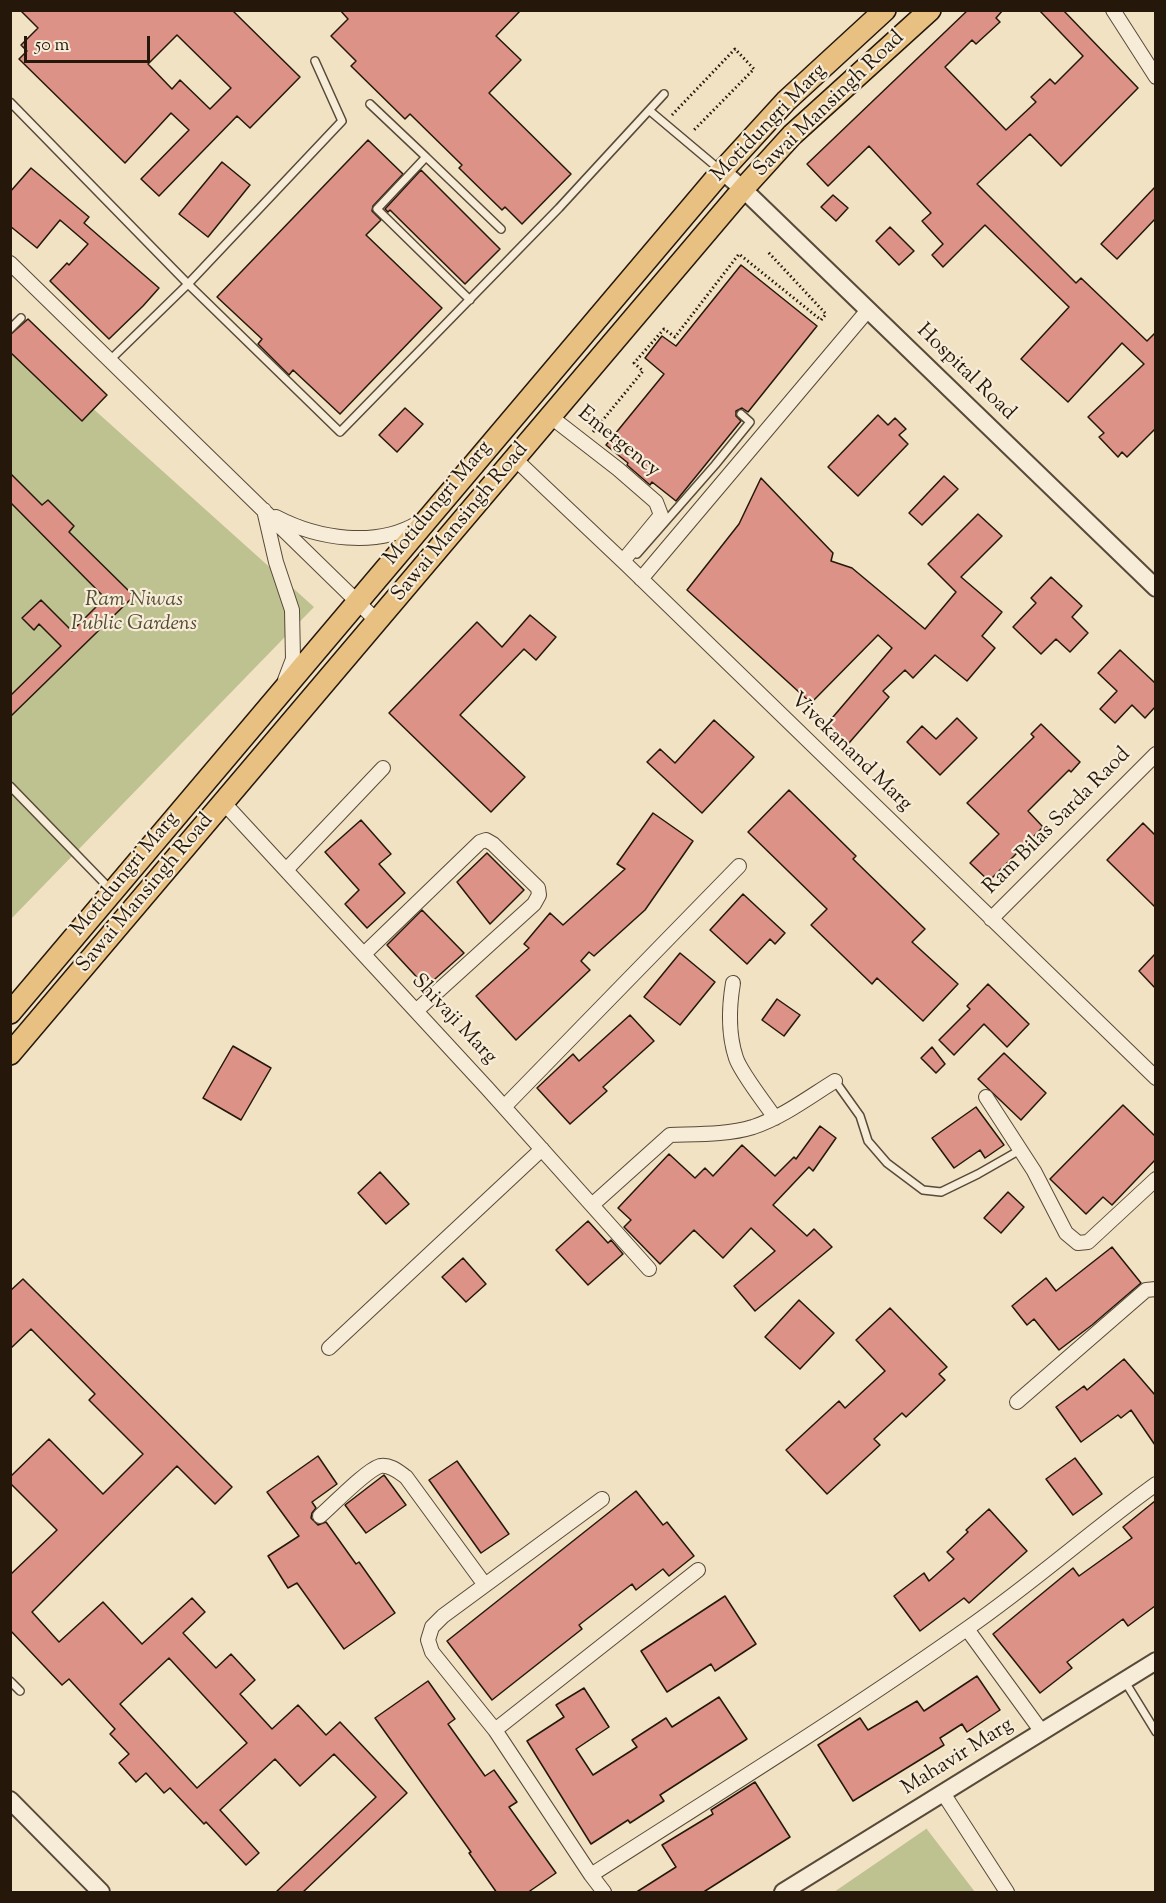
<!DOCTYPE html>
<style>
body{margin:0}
#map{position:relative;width:1166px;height:1903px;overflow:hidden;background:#f1e2c3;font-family:"Sorts Mill Goudy",serif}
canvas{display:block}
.frame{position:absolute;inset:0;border:12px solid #25180b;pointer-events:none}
.scale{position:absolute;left:24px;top:36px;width:126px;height:27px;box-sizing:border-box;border:3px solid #25180b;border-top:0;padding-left:8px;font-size:18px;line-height:21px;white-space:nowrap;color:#25180b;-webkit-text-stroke:4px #f6ecd8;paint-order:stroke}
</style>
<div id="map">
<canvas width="1166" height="1903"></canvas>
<div class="frame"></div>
<div class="scale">50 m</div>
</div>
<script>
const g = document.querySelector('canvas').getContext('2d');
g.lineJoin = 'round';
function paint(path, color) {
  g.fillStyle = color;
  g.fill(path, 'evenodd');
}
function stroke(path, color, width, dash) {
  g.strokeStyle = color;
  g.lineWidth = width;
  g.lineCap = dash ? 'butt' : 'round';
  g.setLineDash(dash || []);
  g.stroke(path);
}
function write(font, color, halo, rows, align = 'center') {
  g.font = font + ' "Sorts Mill Goudy",serif';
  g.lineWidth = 4.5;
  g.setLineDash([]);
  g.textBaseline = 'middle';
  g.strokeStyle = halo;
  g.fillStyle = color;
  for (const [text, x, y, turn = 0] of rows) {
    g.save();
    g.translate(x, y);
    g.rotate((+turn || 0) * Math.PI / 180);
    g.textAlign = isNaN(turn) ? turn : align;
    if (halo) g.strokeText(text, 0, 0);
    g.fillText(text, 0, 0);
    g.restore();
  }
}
paint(new Path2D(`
 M11,335L314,607L11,919Z
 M926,1828L975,1892H834L926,1829Z`), '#bec290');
const building = new Path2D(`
 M20,10H232L300,77L250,128L237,116L159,196L141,179L189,130L171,113L125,163L19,59L27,51L21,45L38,28ZM177,35L231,88L210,109L180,80L172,89L148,64Z
 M340,10H521L496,36L521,60L489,93L571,174L522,224L505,207L502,210L459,168L462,165L410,114L405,119L351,66L356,61L331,36L348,19Z
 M968,10H1003L996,18L1000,22L976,44L972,40L945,67L1006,130L1036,102L1031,97L1050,79L1055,84L1083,56L1039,10H1063L1138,88L1061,166L1030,134L977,184L1076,283L1081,278L1147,341L1155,333V429L1127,457L1122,452L1118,457L1099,437L1104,433L1088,417L1144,364L1122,343L1068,402L1021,359L1069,307L985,225L943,267L932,255L943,244L922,221L931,213L869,146L828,186L807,164Z
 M368,140L403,174L373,206L372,211L381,220L366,235L442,308L340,414L293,370L289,375L258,344L262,339L217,297Z
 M222,162L250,185L208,237L179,214Z
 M31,168L89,217L84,223L159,288L143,306L109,339L50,281L67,263L69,265L88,244L60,220L37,248L10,226V192Z
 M421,170L500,249L465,284L390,210L388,212L385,209Z
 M1155,187V219L1117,259L1101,244Z
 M833,195L848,208L836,221L821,207Z
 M890,227L914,251L899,265L876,241Z
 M741,265L817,326L748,412L742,408L736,411V416L741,421L676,501L652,482L650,485L627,465L628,463L606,445L664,374L645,358L662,336L676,346Z
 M28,319L107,395L82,421L10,352V335Z
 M405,408L423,424L397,452L379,435Z
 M878,415L888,425L895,418L906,429L899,435L908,444L858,496L828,467Z
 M10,473L42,505L48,500L74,526L69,532L134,596L10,717V696L61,646L39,624L34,630L22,618L41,600L72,631L105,598L10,502Z
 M944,476L958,489L922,525L909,513Z
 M761,478L833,553L831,561L852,568L925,629L956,592L928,564L978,514L1002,536L961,577L1002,612L982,636L995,648L967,681L935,655L913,678L905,670L883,691L889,697L849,743L827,724L892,648L878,635L811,703L687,590L739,524Z
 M1051,577L1082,606L1072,617L1088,633L1070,652L1056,639L1041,654L1013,627L1036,603L1031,598Z
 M530,615L556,637L536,660L524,649L460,715L525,777L491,812L389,713L477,622L502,647Z
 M1120,650L1155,683V707L1145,718L1132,705L1115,723L1100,709L1117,691L1098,673Z
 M957,718L977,738L940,775L907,742L922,726L936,739Z
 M714,720L754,757L702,813L647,762L660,749L675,763Z
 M1041,724L1080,762L1071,772L1069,770L1028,811L1043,827L989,881L970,863L999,834L967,803L1034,737L1031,734Z
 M789,790L856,856L853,859L925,929L912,942L958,984L923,1021L877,978L872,984L811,925L827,909L748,832Z
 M653,813L693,841L645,910L594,956L589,952L581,961L590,970L516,1040L476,996L529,948L524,944L550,913L563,925L625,869L617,864Z
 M361,820L391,854L379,864L405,893L367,928L345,904L359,890L325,852Z
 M1143,823L1155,835V907L1107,860Z
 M487,853L524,890L490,924L457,882Z
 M743,894L785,933L775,944L770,939L747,964L710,930Z
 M422,910L464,953L426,987L387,945Z
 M680,953L715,982L680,1025L644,997Z
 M1155,954V988L1139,971Z
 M988,984L1029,1024L1007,1047L984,1024L954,1055L939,1040L970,1009L967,1006Z
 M777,999L800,1015L784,1036L762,1020Z
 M630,1015L654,1041L603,1087L607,1091L570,1124L537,1088L573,1054L579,1061Z
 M233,1046L271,1068L241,1120L203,1098Z
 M932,1047L945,1064L936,1073L921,1058Z
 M1004,1053L1046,1093L1021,1120L978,1079Z
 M1123,1105L1155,1136V1160L1112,1205L1103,1197L1086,1214L1050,1179Z
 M976,1107L1004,1145L985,1158L980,1150L954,1168L932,1138Z
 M820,1126L836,1138L813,1171L809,1167L773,1205L807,1236L814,1229L832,1247L755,1311L734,1286L775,1251L751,1228L723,1258L694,1230L660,1264L624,1227L631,1220L618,1208L669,1154L695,1178L705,1168L713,1176L742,1145L775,1176L794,1157L796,1159Z
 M380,1172L409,1204L386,1224L358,1193Z
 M1008,1192L1024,1207L1001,1233L984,1218Z
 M588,1221L608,1243L611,1240L623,1254L588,1285L556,1250Z
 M1112,1247L1141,1283L1092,1325L1059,1350L1034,1319L1027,1325L1012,1306L1046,1278L1056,1291Z
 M463,1258L486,1284L466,1302L442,1277Z
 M23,1279L232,1487L215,1504L177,1466L32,1612L59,1642L103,1602L142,1644L192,1598L205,1612L183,1633L216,1668L231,1654L255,1680L240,1694L272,1729L298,1705L326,1735L340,1722L407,1793L302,1893H275L376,1797L334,1754L300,1786L275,1759L220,1810L259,1853L246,1865L206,1822L204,1824L170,1788L164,1793L146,1773L136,1782L119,1763L129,1754L110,1734L115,1729L69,1679L62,1685L10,1630V1575L57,1530L10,1483V1477L49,1439L103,1494L143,1454L89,1400L95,1394L31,1329L10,1349V1291ZM169,1658L247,1743L197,1788L120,1704Z
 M799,1300L834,1333L800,1369L765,1337Z
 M890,1308L947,1367L939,1374L945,1380L906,1417L902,1413L874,1439L880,1445L827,1494L786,1450L839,1401L845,1408L885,1371L856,1340Z
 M1124,1359L1155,1395V1445L1131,1410L1121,1418L1118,1415L1081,1442L1056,1407L1084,1386L1087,1390Z
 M318,1456L337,1484L312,1502L316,1508L312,1513L311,1518L318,1525L326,1522L356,1564L359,1562L395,1613L344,1649L297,1583L288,1588L268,1556L299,1536L267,1492Z
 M1075,1458L1102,1494L1073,1515L1046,1479Z
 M457,1461L509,1534L481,1553L429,1480Z
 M384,1475L406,1505L366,1533L345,1505Z
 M636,1491L663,1525L667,1522L694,1556L669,1576L663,1569L636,1590L632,1584L579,1625L582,1629L492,1700L447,1641Z
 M1155,1501V1606L1128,1626L1123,1619L1067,1662L1072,1668L1040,1693L993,1634L1073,1568L1079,1576L1132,1538L1123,1527Z
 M989,1509L1027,1551L969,1603L964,1598L920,1631L894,1596L924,1573L929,1581L954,1559L947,1552L968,1532L966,1530Z
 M725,1596L756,1644L715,1671L711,1664L667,1692L641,1651Z
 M977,1676L1000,1710L967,1732L962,1724L940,1738L944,1745L853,1801L818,1745L860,1718L868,1730L917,1701L924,1711Z
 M428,1681L455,1719L448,1724L485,1776L494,1770L517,1802L509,1807L556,1873L527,1893H497L469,1853L471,1852L375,1718Z
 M584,1688L609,1727L576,1749L593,1775L637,1747L632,1740L666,1718L672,1727L719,1697L747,1739L660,1795L664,1801L630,1823L628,1820L591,1844L527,1741L564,1717L556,1705Z
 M755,1782L790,1837L702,1893H635L676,1867L662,1845L713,1814L711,1810Z`);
paint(building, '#dc9286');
stroke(building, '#25180b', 1.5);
const service = new Path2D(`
 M315,61L342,121L188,284L340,432L559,208L664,94
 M10,102L188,284L110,360
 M370,104L426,157
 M650,111L719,169
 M470,300L377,209L426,157L501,229
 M10,329L21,318
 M637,554L715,465L750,422L741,414
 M10,786L111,890
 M835,1081L860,1116L868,1141L887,1163L923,1190L941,1192L978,1174L1020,1150
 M1124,1680L1156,1732
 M10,1681L20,1691`);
const minor = new Path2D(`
 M1113,10L1156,77
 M10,263L377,621
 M551,417L618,469L656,502L661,515L623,561
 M515,459L627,565L1156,1078
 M264,510L276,562L292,610L293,659L285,680
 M276,517C318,539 376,548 418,523
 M641,579L868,310
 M223,802L487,1088L649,1269
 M286,870L383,768
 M991,919L1156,754
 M364,954L480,842L486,840L493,844L538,888L539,895L534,904L416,1011
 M733,983C729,1007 728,1034 736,1058C741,1073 765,1103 775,1118
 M986,1097L1034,1171L1066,1233L1078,1243L1088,1242L1156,1179
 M504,1107L739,866
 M592,1205L670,1135C697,1134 727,1135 753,1127C783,1117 809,1097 835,1081
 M329,1348L542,1149
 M1017,1402L1146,1290L1156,1289
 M320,1516C333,1505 365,1471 380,1466C390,1464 399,1472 406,1477L485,1585
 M967,1629L1042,1732
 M495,1730L698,1570
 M943,1793L1007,1892
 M591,1875L495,1730L432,1652L428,1640L432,1627L443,1616L602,1499
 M604,1892L591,1875C717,1794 845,1715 968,1628C1033,1583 1092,1530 1156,1484`);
const tertiary = new Path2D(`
 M722,171L743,189L1156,588
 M10,1800L101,1892
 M783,1892L1156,1661`);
const primary = new Path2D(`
 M10,1013L722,171L786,101L885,10
 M10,1054L743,189L792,135L930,10`);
stroke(service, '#584a39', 10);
stroke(minor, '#584a39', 16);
stroke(tertiary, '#584a39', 20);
stroke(primary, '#25180b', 24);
stroke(new Path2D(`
 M672,115L735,49L754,69L694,130
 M593,432L643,371L634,363L664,329L675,337L739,254L821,320L826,314L768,252`), '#25180b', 3, [1.5, 3]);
stroke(service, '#f6ecd8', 7);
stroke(minor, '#f6ecd8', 14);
stroke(tertiary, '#f6ecd8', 16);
stroke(primary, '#e8c182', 21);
write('21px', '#25180b', '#f6ecd8', [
 ["Sawai Mansingh Road",830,105,-44],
 ["Motidungri Marg",770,124,-46],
 ["Hospital Road",965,373,44],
 ["Emergency",618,443,39],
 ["Motidungri Marg",439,504,-50],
 ["Sawai Mansingh Road",461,523,-50],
 ["Vivekanand Marg",850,753,44],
 ["Ram Bilas Sarda Raod",1058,822,-45],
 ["Motidungri Marg",126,875,-50],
 ["Sawai Mansingh Road",146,894,-50],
 ["Shivaji Marg",453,1020,47],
 ["Mahavir Marg",958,1758,-32]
]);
write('italic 21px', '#534b33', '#f6ecd8', [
 ["Ram Niwas",134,601],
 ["Public Gardens",134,625]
]);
</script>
